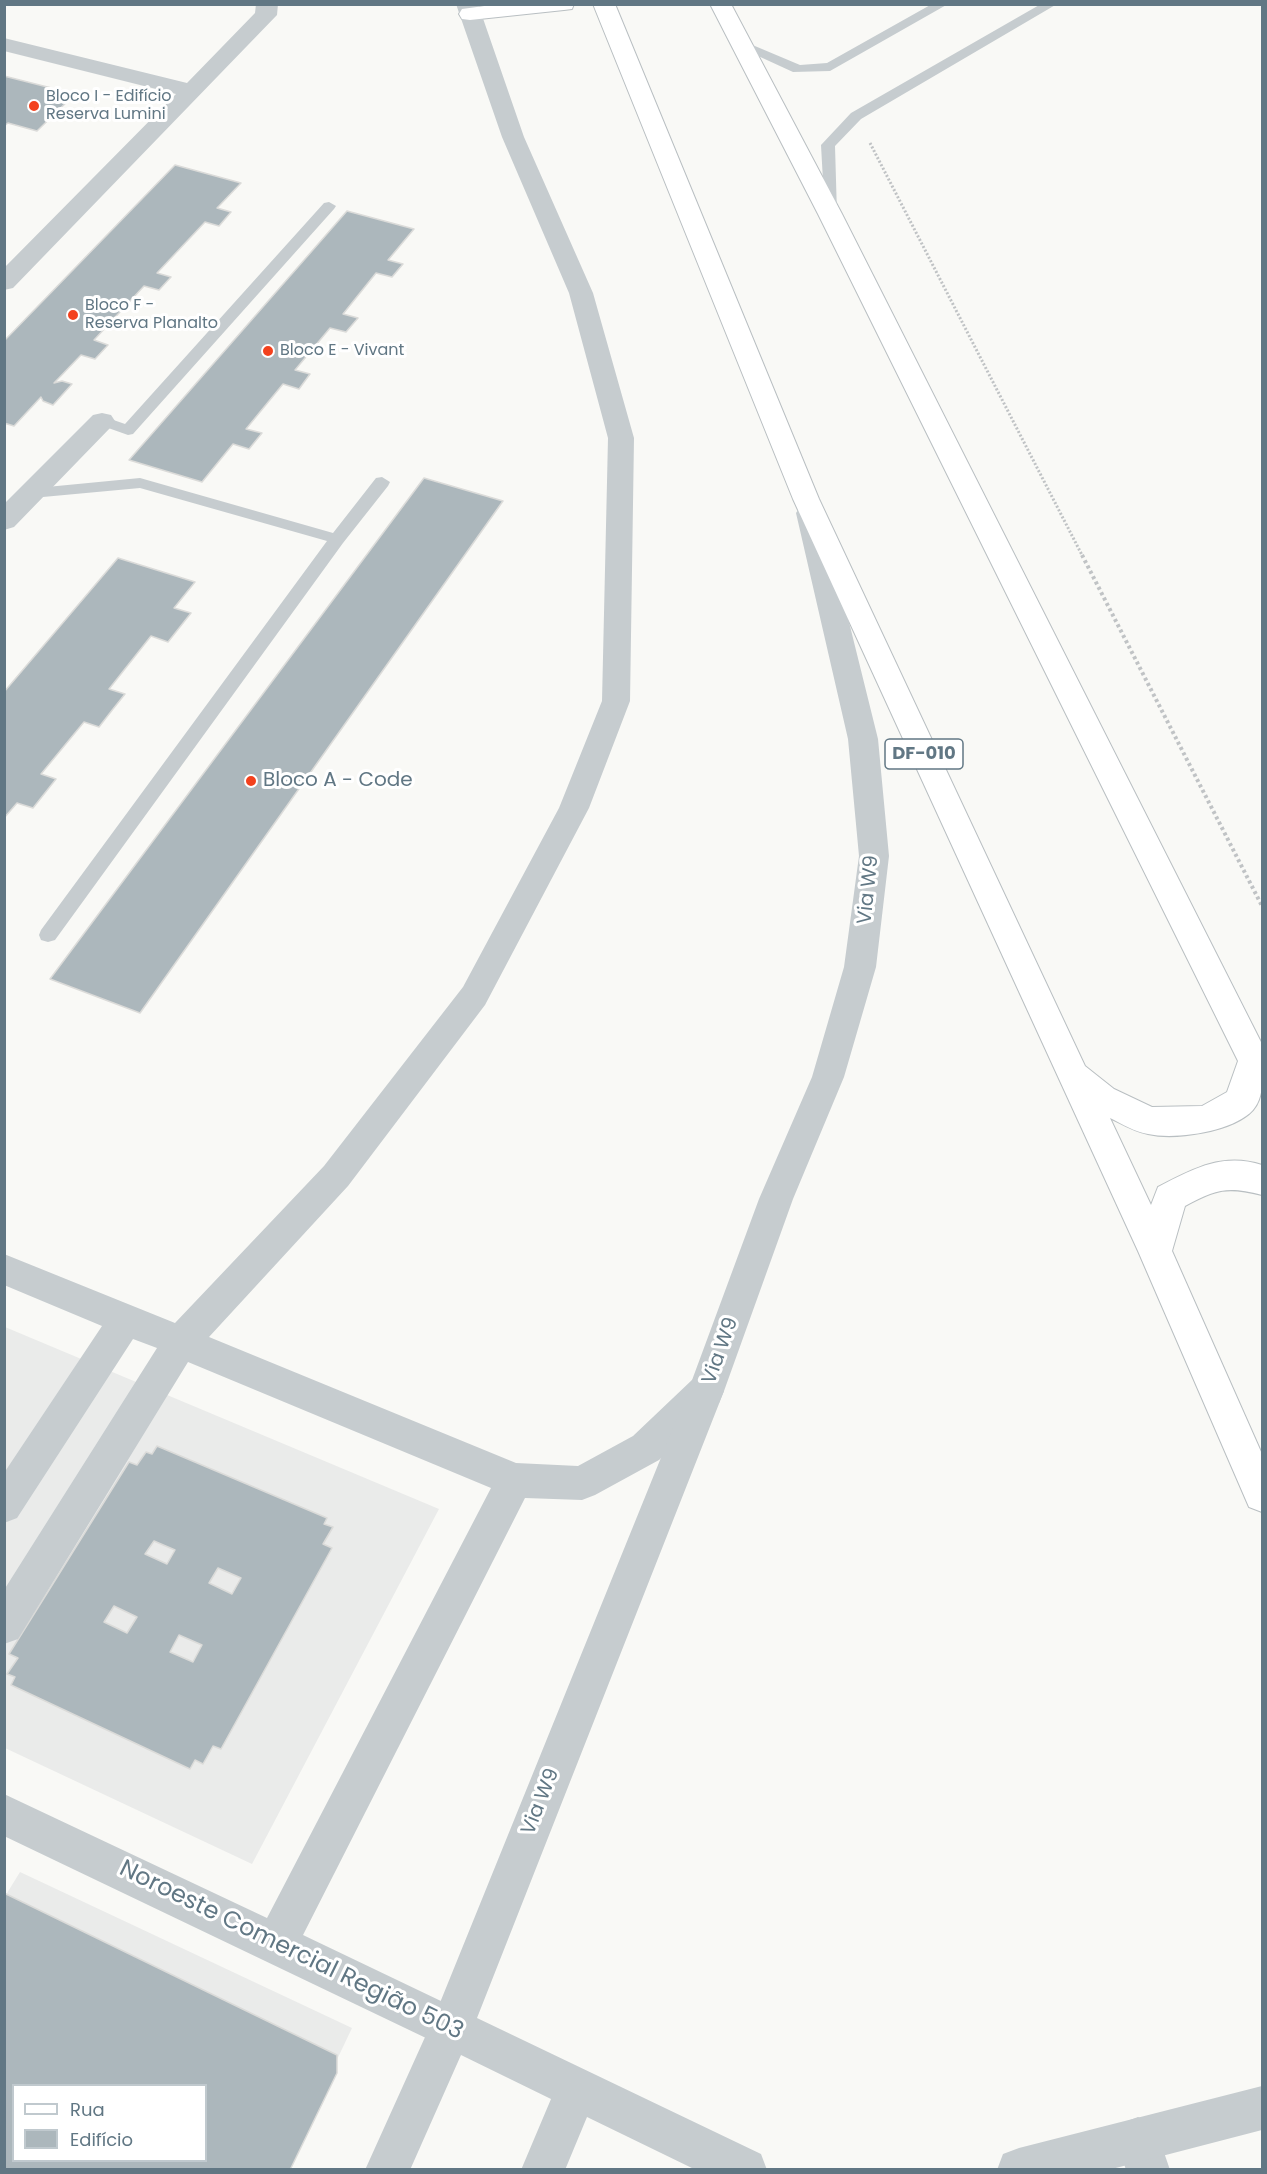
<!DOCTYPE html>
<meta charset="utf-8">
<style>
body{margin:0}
#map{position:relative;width:1267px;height:2174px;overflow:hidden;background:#f9f9f6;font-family:Poppins,sans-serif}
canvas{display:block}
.frame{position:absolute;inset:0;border:6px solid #617784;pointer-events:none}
.legend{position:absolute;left:12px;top:2084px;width:195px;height:78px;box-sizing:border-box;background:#fff;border:2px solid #c0c9ce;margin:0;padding:8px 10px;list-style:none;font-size:18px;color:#617784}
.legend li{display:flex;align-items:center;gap:12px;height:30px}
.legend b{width:30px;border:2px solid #c0c9ce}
</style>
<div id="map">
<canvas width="1267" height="2174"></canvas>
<div class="frame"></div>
<ul class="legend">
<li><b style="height:8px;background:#fff"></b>Rua</li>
<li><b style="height:16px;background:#acb7bc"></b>Edifício</li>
</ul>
</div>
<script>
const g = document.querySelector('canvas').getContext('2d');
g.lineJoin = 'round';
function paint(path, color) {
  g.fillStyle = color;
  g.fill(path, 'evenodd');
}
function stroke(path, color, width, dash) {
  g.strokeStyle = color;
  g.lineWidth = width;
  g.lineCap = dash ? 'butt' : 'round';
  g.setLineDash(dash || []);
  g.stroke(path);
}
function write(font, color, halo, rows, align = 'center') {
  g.font = font + ' Poppins,sans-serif';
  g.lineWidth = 6;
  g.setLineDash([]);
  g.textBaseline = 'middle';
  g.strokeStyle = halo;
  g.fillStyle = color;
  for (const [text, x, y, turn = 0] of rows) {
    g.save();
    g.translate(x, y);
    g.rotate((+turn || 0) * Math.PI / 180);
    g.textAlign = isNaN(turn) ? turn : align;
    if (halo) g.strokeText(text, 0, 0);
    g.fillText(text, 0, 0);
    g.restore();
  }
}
paint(new Path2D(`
 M5,1327L439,1509L252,1864L5,1748Z
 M20,1872L352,2028L285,2169L5,2170L4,1898ZM14,2086H206V2160H14Z`), '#eaebea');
const building = new Path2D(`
 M4,76L75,94L37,131L8,123L4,126Z
 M175,165L241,183L217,208L231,212L219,226L205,222L157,273L171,277L159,290L144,286L94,340L108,345L95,359L81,355L54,383L62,381L72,384L53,405L43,401L41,397L14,426L4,423V341Z
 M347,211L414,229L388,260L403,264L392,277L376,273L343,314L358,318L346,332L330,328L295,370L310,374L299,389L283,384L246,429L262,433L249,449L233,444L202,482L129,460Z
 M424,478L503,501L140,1013L50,979Z
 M118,558L195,582L174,608L191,613L168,642L151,636L109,689L125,694L113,709L99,727L84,722L41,774L56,779L33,808L17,803L4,818V692Z
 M157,1446L327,1518L324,1524L333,1527L323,1544L332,1548L221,1749L213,1746L203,1764L195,1760L190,1769L11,1685L15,1677L7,1674L18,1658L9,1654L129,1462L137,1465L146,1452L152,1454ZM154,1541L175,1550L167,1564L145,1554ZM218,1568L241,1578L232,1594L209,1583ZM114,1606L137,1617L127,1633L104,1622ZM179,1635L202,1645L193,1662L170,1652Z
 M4,1893L337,2055V2073L290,2170H4ZM14,2086H206V2160H14Z`);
paint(building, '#acb7bc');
stroke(building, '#dbdbd9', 1.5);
const primary = new Path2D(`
 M499,4H574L572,9L564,10L470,20L462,19L459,14L462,9Z
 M593,4H615L819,499L1085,1066L1114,1089L1152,1107L1202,1106L1227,1092L1238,1061L818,214L710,4H731L842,214L1262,1044C1262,1064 1267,1094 1253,1110C1233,1132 1175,1140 1148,1134C1135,1132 1122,1124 1110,1118L1151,1205L1158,1187C1192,1169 1223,1152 1262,1165V1195C1228,1186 1216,1189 1185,1206L1172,1251L1262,1454V1512L1249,1507L1138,1251L793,499Z`);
stroke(primary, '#b9bfc2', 2);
stroke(new Path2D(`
 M870,143L1083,557`), '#c0c3c5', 3, [2, 2]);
stroke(new Path2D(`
 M1082,555L1262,906`), '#c0c3c5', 4, [3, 3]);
paint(new Path2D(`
 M932,4H948L830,71L793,72L732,44L738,40L743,41L800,65L827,63Z
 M1041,4H1057L861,119L835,146L837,214L835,217H825L821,145L851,113Z
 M329,202L336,206L334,209L133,434L128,435L97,424L94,421L97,418L102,416L125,424L324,203Z
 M382,477L390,482L388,486L343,543L55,940L48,942L41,940L39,935L41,930L327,541L140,488L32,498L24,493L26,489L140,478L333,533L376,478Z`), '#c6cccf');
paint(new Path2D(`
 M256,4H278L277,15L13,288L4,290V268L176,94L4,51V38L187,83L255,13Z
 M456,4H478L524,137L593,293L634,438L630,701L589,808L485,1005L348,1186L209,1337L516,1463L578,1466L633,1436L693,1379L706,1375L719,1379L724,1391L719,1403L659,1460L595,1495L582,1500L525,1498L303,1935L466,2013L473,2028L466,2043L451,2050L4,1836V1794L267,1918L491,1488L188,1362L18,1639L4,1644V1590L157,1348L133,1339L17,1518L4,1523V1473L102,1326L4,1285V1254L175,1323L324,1166L463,987L559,808L602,701L608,438L569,293L502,137Z
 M102,413L111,415L115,421L111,427L14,527L4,530V504L93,415Z
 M1138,2117L1154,2123L1170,2170H1126L1116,2139L1122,2123Z`), '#c6cccf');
paint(new Path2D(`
 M809,504L818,507L822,513L878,739L889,856L876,967L844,1077L793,1199L724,1391L477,2018L761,2154L767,2170H696L587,2117L565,2170H521L551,2099L461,2055L410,2170H365L435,2015L688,1391L759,1199L812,1077L844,967L859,856L848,739L796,513L800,507Z
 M1262,2086V2130L1108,2170H997L1003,2154L1019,2148Z`), '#c6cccf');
paint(primary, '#fff');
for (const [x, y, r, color] of [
 [34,106,6,"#f3411d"],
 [73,315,6,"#f3411d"],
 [268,351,6,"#f3411d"],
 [251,781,6,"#f3411d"]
]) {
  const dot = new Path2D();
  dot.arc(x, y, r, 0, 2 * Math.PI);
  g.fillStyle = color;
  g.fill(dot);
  stroke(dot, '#fff', 2);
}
write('16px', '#617784', '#fff', [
 ["Bloco I - Edifício",46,97],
 ["Reserva Lumini",46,115],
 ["Bloco F -",85,306],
 ["Reserva Planalto",85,324],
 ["Bloco E - Vivant",280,351]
], 'left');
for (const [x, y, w] of [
 [924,754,78]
]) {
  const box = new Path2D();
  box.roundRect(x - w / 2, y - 15, w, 30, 4.5);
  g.fillStyle = '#fff';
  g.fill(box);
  stroke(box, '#617784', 1.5);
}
write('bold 18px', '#617784', null, [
 ["DF-010",924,754]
]);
write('20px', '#617784', '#fff', [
 ["Bloco A - Code",263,781]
], 'left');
write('20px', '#617784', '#fff', [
 ["Via W9",869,890,-84],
 ["Via W9",721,1351,-70],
 ["Via W9",541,1802,-68]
]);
write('24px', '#617784', '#fff', [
 ["Noroeste Comercial Região 503",291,1951,26]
]);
</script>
